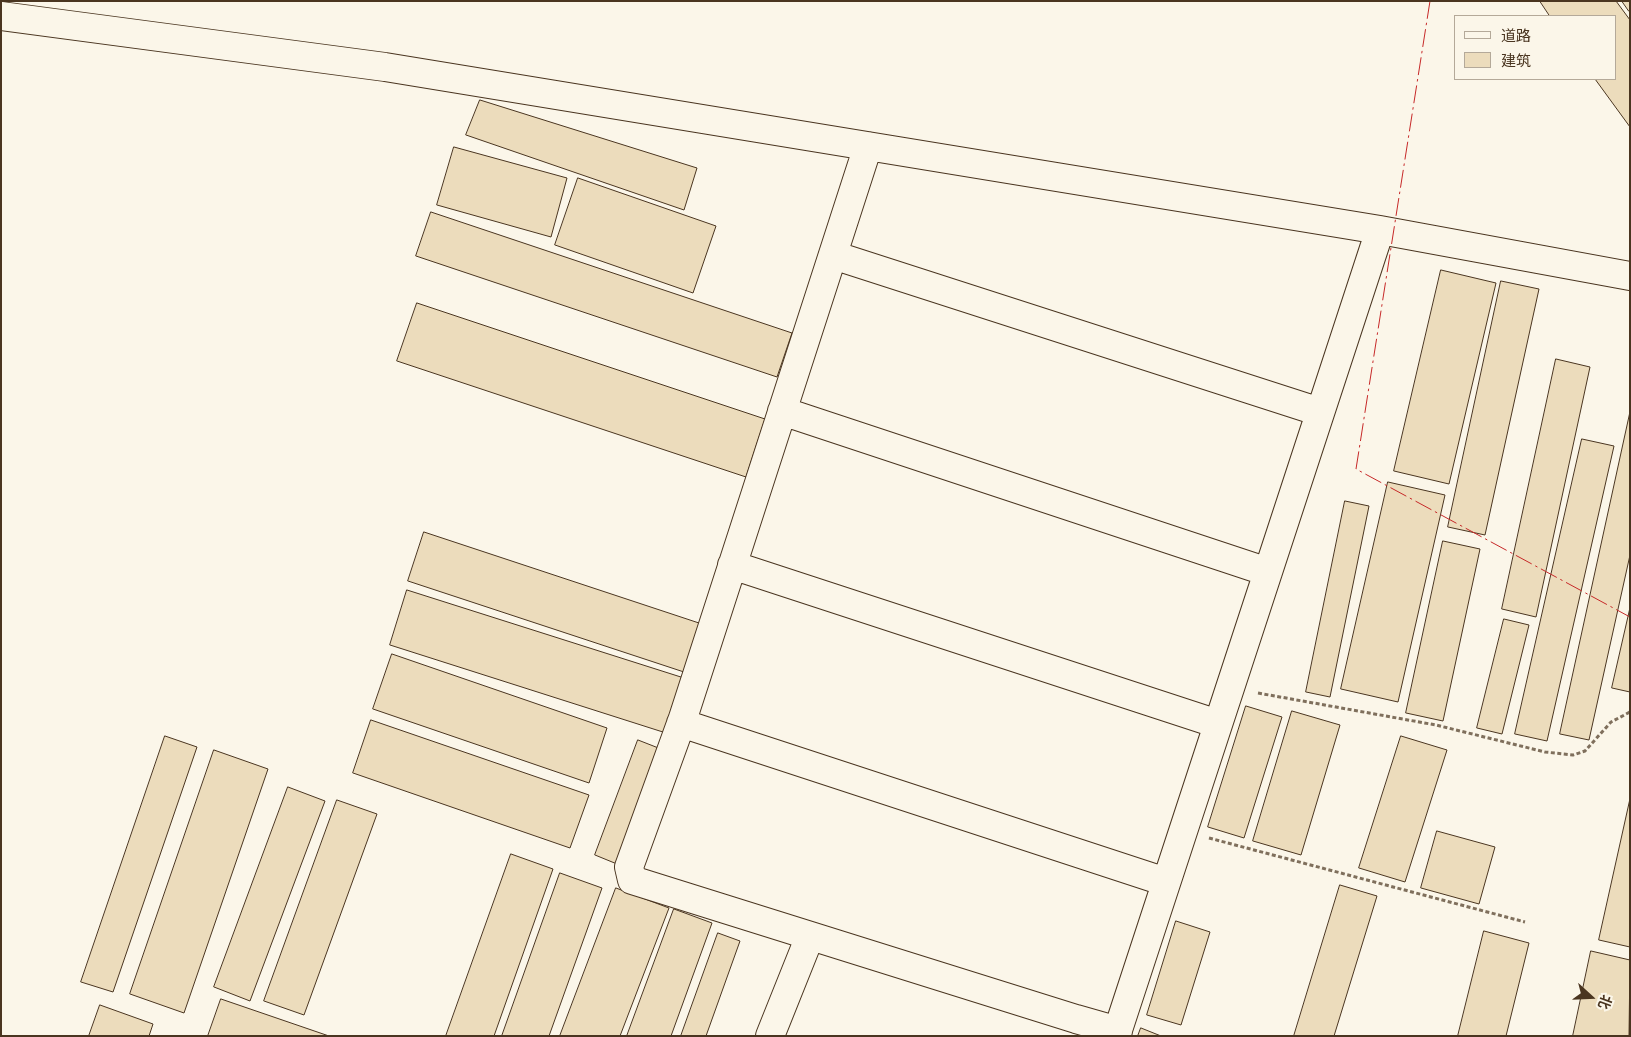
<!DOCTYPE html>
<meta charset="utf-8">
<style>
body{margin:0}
#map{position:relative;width:1631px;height:1037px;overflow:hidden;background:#fbf6e9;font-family:"Open Sans","Noto Sans SC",sans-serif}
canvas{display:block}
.frame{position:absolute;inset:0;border:2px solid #4a3520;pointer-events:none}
.legend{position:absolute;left:1454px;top:15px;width:162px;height:65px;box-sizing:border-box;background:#fbf6e9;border:1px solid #b4a999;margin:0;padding:6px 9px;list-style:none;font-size:15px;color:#4a3520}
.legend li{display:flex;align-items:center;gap:10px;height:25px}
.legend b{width:25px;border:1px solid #b4a999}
.north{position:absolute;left:1566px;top:972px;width:50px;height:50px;-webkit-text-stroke:4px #fbf6e9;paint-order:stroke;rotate:110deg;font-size:14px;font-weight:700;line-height:20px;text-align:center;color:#4a3520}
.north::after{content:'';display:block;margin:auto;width:18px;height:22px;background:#4a3520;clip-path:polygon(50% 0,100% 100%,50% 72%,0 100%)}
</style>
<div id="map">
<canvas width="1631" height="1037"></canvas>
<div class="frame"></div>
<ul class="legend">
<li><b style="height:6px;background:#fbf6e9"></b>道路</li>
<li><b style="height:14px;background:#ecdcbc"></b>建筑</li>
</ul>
<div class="north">北</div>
</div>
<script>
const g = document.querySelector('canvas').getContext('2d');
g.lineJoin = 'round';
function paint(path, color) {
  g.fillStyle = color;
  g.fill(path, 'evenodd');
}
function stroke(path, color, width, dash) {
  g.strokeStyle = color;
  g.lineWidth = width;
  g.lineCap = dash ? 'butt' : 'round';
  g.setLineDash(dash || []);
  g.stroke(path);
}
const building = new Path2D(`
 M1540,1H1616L1630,20V127L1595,79H1615V16H1550Z
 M1622,1H1630V11H1629Z
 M480,100L697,168L684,210L466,135Z
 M454,147L567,178L551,237L437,205Z
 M578,178L716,226L693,293L555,245Z
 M431,212L792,333L777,377L416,256Z
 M1441,270L1496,283L1449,484L1394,471Z
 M1501,281L1539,289L1485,535L1448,527Z
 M417,303L765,419L746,477L397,361Z
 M1556,359L1590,367L1536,617L1502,609Z
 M1630,412V555L1589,740L1560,734Z
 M1582,439L1614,446L1547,741L1515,734Z
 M1388,482L1445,495L1398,702L1341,689Z
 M1345,501L1369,506L1330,697L1306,692Z
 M424,532L702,624L687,673L408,581Z
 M1443,541L1480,549L1443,721L1406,713Z
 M407,590L684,678L666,733L390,645Z
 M1630,608V692L1612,688Z
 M1504,619L1529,625L1502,734L1477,728Z
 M392,654L607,728L589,783L373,709Z
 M1246,706L1282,717L1244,838L1208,827Z
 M1292,711L1340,725L1301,855L1253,841Z
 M371,720L589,795L570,848L353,773Z
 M165,736L197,747L113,992L81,982Z
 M1401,736L1447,750L1405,882L1359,868Z
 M638,740L661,749L617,864L595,855Z
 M214,750L268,769L184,1013L130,994Z
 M288,787L325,801L250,1001L214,987Z
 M1630,799V947L1599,940Z
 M337,800L377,814L304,1015L264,1001Z
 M1437,831L1495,847L1479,904L1421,888Z
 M511,854L553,869L494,1036H446Z
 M560,873L602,888L549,1036H502Z
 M1340,885L1377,896L1334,1036H1294Z
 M616,888L669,908L620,1036H560Z
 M674,909L712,923L671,1036H627Z
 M1176,921L1210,932L1181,1025L1147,1015Z
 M1484,931L1529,943L1506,1036H1458Z
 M718,933L740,941L706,1036H681Z
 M1591,951L1630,960L1629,1036H1573Z
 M221,999L329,1036H208Z
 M100,1005L153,1024L149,1036H89Z
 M1141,1028L1161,1036H1138Z`);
paint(building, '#ecdcbc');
stroke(building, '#4a3520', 1);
const minor = new Path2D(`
 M1,16L385,67L1380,230L1630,276
 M868,146L683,718L629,867L632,880L1076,1019L1118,1031
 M833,255L1320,412
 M782,411L1268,572
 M732,565L1218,724
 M681,723L1166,882
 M770,1036L810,936
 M1116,1036L1380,230`);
stroke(minor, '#4a3520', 30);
stroke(new Path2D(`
 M1258,693L1436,725L1545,752L1573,755L1585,751L1611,722L1630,712
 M1209,838L1525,922`), '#7f6f5c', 3, [4, 2.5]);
stroke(minor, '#fbf6e9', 28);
stroke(new Path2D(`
 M1430,1L1356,469L1630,617`), '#c62828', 1, [18, 4, 2.5, 4]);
</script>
